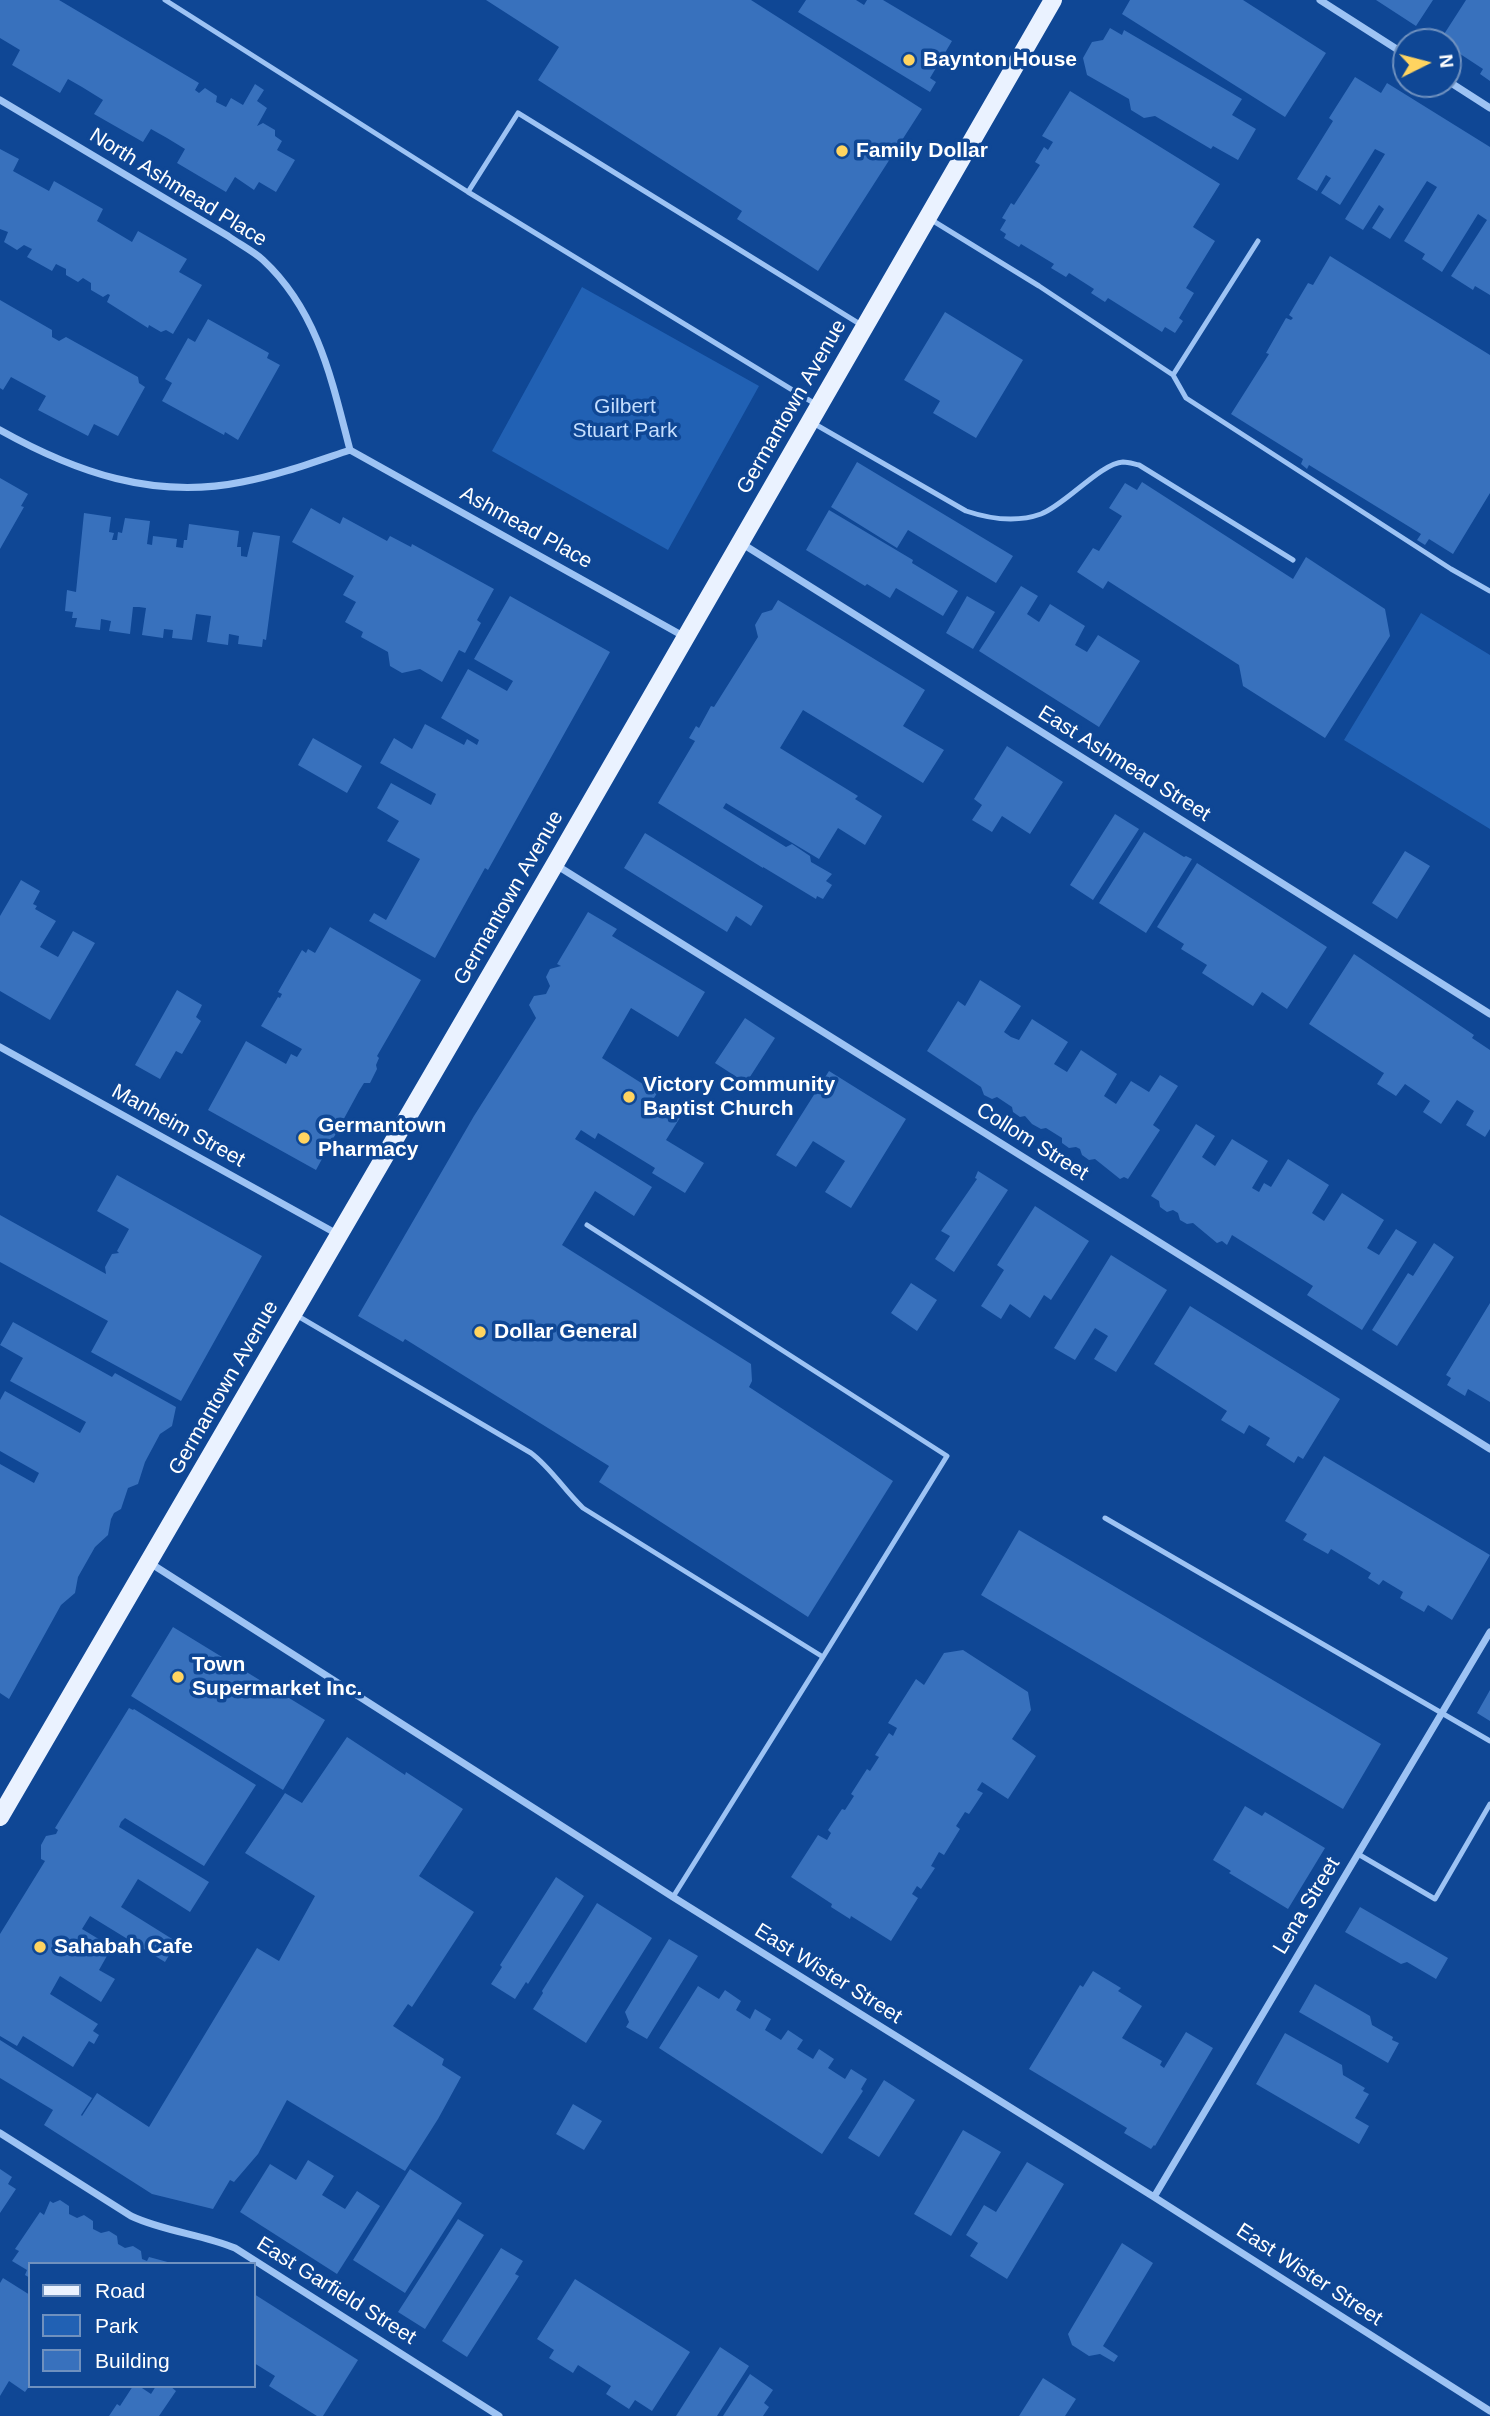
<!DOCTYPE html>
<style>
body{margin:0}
#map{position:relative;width:1490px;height:2416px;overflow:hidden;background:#0f4795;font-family:Arial,sans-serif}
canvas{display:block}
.legend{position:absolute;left:28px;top:2262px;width:228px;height:126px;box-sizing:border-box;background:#0f4795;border:2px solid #6f91bf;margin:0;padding:9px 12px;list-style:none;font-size:21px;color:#fff}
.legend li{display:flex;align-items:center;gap:14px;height:35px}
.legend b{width:35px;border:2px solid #6f91bf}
.north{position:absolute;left:1392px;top:28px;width:70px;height:70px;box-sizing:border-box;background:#0f4795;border:2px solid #6f91bf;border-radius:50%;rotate:84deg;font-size:19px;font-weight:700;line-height:28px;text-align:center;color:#fff}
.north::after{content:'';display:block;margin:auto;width:24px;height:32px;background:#ffd460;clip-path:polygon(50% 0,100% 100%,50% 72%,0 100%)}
</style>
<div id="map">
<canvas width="1490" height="2416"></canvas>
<ul class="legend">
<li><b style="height:9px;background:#eaf2ff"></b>Road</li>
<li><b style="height:19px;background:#2161b4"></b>Park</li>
<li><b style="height:19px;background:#3871bd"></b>Building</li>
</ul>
<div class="north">N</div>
</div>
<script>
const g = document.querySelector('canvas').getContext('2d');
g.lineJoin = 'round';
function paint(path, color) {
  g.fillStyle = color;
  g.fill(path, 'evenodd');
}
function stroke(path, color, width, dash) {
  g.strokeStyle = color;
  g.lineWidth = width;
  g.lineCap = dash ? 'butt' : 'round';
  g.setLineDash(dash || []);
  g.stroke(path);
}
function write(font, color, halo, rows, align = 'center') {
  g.font = font + ' Arial,sans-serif';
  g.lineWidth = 7;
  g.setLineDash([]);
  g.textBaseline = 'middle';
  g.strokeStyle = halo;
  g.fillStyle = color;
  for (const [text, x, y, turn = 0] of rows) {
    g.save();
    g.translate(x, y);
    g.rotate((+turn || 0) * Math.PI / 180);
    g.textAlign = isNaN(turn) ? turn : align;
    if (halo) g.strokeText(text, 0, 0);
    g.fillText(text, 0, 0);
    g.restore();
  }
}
paint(new Path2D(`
 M582,287L759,386L668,550L492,451Z
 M1421,613L1490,655V829L1344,740Z`), '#2161b4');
paint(new Path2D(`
 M0,0H59L199,83L195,90L199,93L205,88L217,96L216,102L226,107L231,98L243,105L255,84L264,90L257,101L267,108L257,126L263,123L275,130V136L282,141L277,150L295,160L276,192L259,182L254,190L235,177L226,192L177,163L185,149L167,138L151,129L143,142L94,114L103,100L82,87L68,79L60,93L12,65L20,50L0,38Z
 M486,0H751L922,109L818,271L737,219L742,211L538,80L559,47Z
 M806,0H856L864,5L867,0H883L952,41L930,78L936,82L930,92L798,12Z
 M1130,0H1243L1326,53L1285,117L1122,14Z
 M1376,0H1433L1416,26Z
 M1466,0H1490V81L1480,74L1483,69L1448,46V42H1439Z
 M1110,28L1122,35L1124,30L1242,99L1232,115L1256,129L1238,160L1213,146L1211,149L1155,116L1144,118L1131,110L1129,99L1087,75L1083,58L1092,42L1103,40Z
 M1355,77L1381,93L1387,83L1490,147V295L1475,286L1473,290L1451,276L1487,220L1478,214L1442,272L1422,259L1425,254L1404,241L1437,187L1427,181L1390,239L1372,228L1384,209L1379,205L1363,230L1345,219L1385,154L1375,149L1340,205L1321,193L1331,178L1329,177L1326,175L1317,191L1297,179L1333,121L1329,118Z
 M1070,91L1220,184L1193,227L1215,241L1186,288L1194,293L1179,318L1183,321L1175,333L1165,327L1162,332L1108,298L1105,302L1091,293L1094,289L1069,273L1066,277L1051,268L1054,264L1021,244L1019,247L1004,238L1006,234L1000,230L1006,220L1002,218L1011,203L1014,205L1040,165L1035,162L1044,147L1048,150L1053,142L1042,136Z
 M0,149L19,159L13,171L49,191L54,181L103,209L97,221L132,242L138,231L187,259L179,272L202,285L173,334L166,330L161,332L149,325L148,328L107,302L110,295L108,294L103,297L91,290V283L83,278L78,282L66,275V269L56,264L52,271L27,257L32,249L24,245L17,250L4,242L8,232L0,229Z
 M1330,256L1490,355V493L1453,554L1429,539L1425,545L1417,540L1421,534L1309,465L1307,469L1301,464L1303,459L1231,414L1269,354L1266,353L1286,318L1291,320L1293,318L1289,315L1308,283L1313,285Z
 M0,300L52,330V337L59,341L66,337L138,377L139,383L145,387L118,436L94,424L88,436L38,410L46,396L11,377L3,390L0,388Z
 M945,312L1023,360L976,438L933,413L940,401L904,380Z
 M208,319L269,353L267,358L280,365L238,440L225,432L224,435L162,401L172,383L165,379L188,338L195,342Z
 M857,462L1013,556L996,583L908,530L897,548L831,507Z
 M0,478L28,494L21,506L24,507L0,549Z
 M1142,482L1293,579L1306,557L1385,609L1390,636L1325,738L1243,686L1239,665L1108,581L1103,589L1077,572L1093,548L1099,551L1122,516L1109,508L1125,483L1137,490Z
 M311,508L340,524L343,517L387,541L390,536L411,547L412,544L494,589L477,620L481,623L465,653L459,650L442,682L420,669L402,673L390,666L388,652L361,637L363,632L345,622L356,602L343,595L354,576L292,542Z
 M829,510L913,560L912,563L958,591L943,616L896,588L890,598L867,584L865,586L806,550Z
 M84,513L111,517L109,532L114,533L112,540H117L118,532L122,533L125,518L150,521L147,544L152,545L153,536L177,539L176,547L183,548L184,540H187L189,524L239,531L237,547H241V556L247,557L253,532L280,536L266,640L263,639L262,647L238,644L239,636L229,634L228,645L207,642L211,616L196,614L192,640L172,638L173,630L164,629L163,638L142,635L146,608L139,607H133L130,634L109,631L111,621L101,619L100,630L75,627L77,618H72L73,612L65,611L67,590L76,592Z
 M1021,586L1038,596L1027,614L1039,622L1050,604L1085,626L1075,645L1087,652L1098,635L1140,661L1099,727L979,651Z
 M510,596L610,652L488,870L485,868L435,958L369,921L374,913L386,920L420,859L387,841L399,821L377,808L391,783L431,805L436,794L380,763L394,738L412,749L425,724L464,745L467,739L477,745L479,740L441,718L468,669L507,691L513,681L474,659Z
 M967,596L995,612L973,649L946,633Z
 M778,600L925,690L903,726L944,750L923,783L803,710L780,748L858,796L855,799L882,816L865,845L838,828L819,859L726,803L723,808L786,847L792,844L810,856L811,862L832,874L826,881L832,885L823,899L817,896L816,899L763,867V868L658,803L695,741L689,738L696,726L699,728L711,706L714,707L758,637L755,625L762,613L772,610Z
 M313,738L362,766L347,793L298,765Z
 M1007,746L1063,782L1030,834L1002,816L992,832L972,820L982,805L974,799Z
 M1115,814L1139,829L1093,900L1070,885Z
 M1144,832L1184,857L1186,856L1192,859L1146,933L1099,903Z
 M645,833L763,906L751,926L736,916L727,932L624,868Z
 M1405,851L1430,866L1397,919L1372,903Z
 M1197,863L1327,947L1287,1009L1262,992L1253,1006L1202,973L1207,965L1181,949L1184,944L1157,927Z
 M21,880L40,891L33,904L37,906L35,909L56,921L40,947L58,957L73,931L95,943L50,1020L0,991V916Z
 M588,912L617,929L612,936L705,992L678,1037L631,1008L602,1058L657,1093L654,1098L681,1116L666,1140L704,1163L685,1193L652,1173L655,1168L598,1133L595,1139L581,1130L575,1139L652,1187L634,1216L595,1191L562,1245L751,1364L752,1381L749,1387L893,1481L808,1617L599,1482L609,1466L405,1339L403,1342L358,1316L474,1116L536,1018L529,1005L534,996L546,994L550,986L546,977L550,969L561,966L557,964Z
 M330,927L421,980L377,1056L379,1058L376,1065L377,1069L370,1083H364L359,1091L316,1170L208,1110L246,1041L286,1064L291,1054L297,1057L302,1049L261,1026L278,997L280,998L282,994L278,992L302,950L306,953L308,949L315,953Z
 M1354,954L1474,1035L1472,1038L1490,1050V1129L1485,1137L1466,1125L1474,1111L1457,1100L1441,1124L1423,1112L1430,1101L1405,1084L1396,1096L1377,1084L1384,1073L1382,1072L1309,1024Z
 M980,980L1021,1006L1004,1032L1011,1037L1019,1040L1032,1019L1068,1042L1054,1064L1067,1072L1081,1050L1117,1074L1104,1096L1116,1104L1131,1081L1149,1092L1160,1075L1178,1086L1153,1125L1160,1130L1128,1179L1124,1177L1120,1179L1095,1159L1089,1160L1082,1155L1080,1149L1076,1147L1069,1148L1062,1143V1138L1046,1128L1041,1129L1032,1124L1025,1116L1020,1117L1013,1112L1012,1107L997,1097L992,1099L984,1095L981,1087L927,1051L958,1001L965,1006Z
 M177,990L202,1005L196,1017L201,1021L182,1054L176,1051L160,1079L135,1065Z
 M745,1018L775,1038L746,1083L715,1063Z
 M829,1071L906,1119L851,1208L825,1192L845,1161L813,1141L796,1167L776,1155Z
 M1196,1124L1215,1136L1202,1157L1215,1166L1232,1139L1268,1161L1252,1188L1259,1192L1264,1183L1271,1187L1288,1159L1329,1185L1312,1213L1324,1221L1342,1193L1384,1220L1367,1248L1379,1255L1396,1229L1417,1242L1362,1330L1307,1295L1313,1286L1232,1235L1227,1245L1222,1241L1217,1243L1193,1223L1187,1224L1180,1220L1178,1213L1173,1210L1167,1212L1160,1207L1159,1201L1151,1196Z
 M978,1171L1008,1190L954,1272L935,1259L950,1236L941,1231L977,1179L975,1178Z
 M117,1175L262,1256L181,1401L91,1352L108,1321L0,1262V1215L106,1274L105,1267L112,1254L119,1253L117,1251L129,1229L97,1211Z
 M1035,1206L1089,1241L1051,1300L1044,1295L1030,1318L1010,1304L1001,1319L981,1306L1004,1270L997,1265Z
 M1434,1243L1454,1257L1397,1346L1372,1330L1408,1273L1413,1276Z
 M1111,1255L1167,1290L1116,1372L1094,1359L1108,1336L1095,1328L1075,1360L1054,1348Z
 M911,1283L937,1300L917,1331L891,1313Z
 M1490,1303V1402L1468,1389L1465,1396L1447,1385L1451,1378L1446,1375Z
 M1190,1306L1340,1399L1303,1459L1298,1456L1294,1463L1266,1445L1270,1438L1249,1425L1244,1434L1221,1420L1227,1411L1154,1364Z
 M13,1322L112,1377L115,1373L176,1407L172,1426L160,1434L145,1462L138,1484L128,1488L121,1509L114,1513L111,1519L108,1535L95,1547L78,1577L75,1593L61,1605L9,1699L0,1693V1464L34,1483L39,1473L0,1451V1400L5,1391L80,1433L86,1422L10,1381L23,1358L0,1345Z
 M1324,1456L1490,1555L1452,1620L1428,1605L1424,1612L1400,1598L1403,1592L1383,1580L1379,1585L1368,1578L1371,1573L1331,1549L1328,1554L1303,1540L1307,1534L1285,1521Z
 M1019,1530L1381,1744L1343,1809L981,1595Z
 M173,1627L325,1720L283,1790L131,1696Z
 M963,1650L1028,1692L1031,1710L1012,1739L1036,1756L1008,1799L982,1782L977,1790L983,1793L969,1814L965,1812L956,1826L960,1829L944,1855L939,1852L931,1866L935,1868L921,1889L917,1886L912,1894L918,1898L891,1941L851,1916L850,1919L831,1907L832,1904L791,1877L818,1835L827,1840L831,1833L828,1830L842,1809L845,1810L854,1796L851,1794L867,1769L870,1771L879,1757L875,1755L889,1733L893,1736L897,1728L888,1723L916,1679L924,1685L944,1653Z
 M1490,1690V1721L1477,1713Z
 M129,1708L133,1710L134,1709L256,1785L204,1866L125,1818L121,1822L119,1827L209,1882L190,1912L138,1879L121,1907L177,1942L165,1962L90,1916L82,1929L112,1947L99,1970L115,1979L101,2002L60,1976L50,1994L98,2024L93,2031L99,2035L94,2044L89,2041L73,2067L23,2036L17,2046L0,2036V1934L45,1861L41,1859V1845L46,1836L56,1834L58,1830L55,1828Z
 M347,1737L405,1775L406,1772L463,1809L419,1876L474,1912L412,2007L408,2004L393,2026L444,2059L442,2065L461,2077L438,2119L405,2171L287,2100L258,2154L234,2182L230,2180L213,2209L152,2194L44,2125L53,2110L0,2078V2040L92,2098L81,2115L82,2116L97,2093L149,2127L257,1948L279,1961L315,1896L245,1853L285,1793L302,1803Z
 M1245,1806L1262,1816L1265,1812L1325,1848L1288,1909L1229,1873L1231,1871L1213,1860Z
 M556,1877L584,1896L528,1984L526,1982L515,1999L491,1984L502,1967L500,1965Z
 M597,1903L652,1938L586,2043L533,2009L543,1993L542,1991Z
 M1360,1907L1448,1958L1436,1979L1407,1962L1401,1964L1345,1932Z
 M669,1939L698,1956L647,2039L626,2027L629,2022L625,2012Z
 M1093,1971L1121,1988L1118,1991L1142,2006L1122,2038L1162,2061L1160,2065L1164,2068L1186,2032L1213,2048L1155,2146L1154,2145L1151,2149L1124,2133L1127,2128L1029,2069L1080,1985L1083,1987Z
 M1315,1984L1370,2016L1372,2025L1393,2037L1392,2040L1399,2043L1388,2063L1299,2012Z
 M698,1986L719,1999L725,1990L741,2001L736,2010L750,2019L755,2009L771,2019L765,2030L781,2040L788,2030L803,2040L797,2049L813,2059L819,2049L834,2059L828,2068L845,2079L851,2069L867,2079L861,2089L863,2091L822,2154L659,2048Z
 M1285,2033L1342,2065L1343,2075L1365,2088L1363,2091L1369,2094L1355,2118L1369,2126L1359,2144L1256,2084Z
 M884,2080L915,2100L879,2157L848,2138Z
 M573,2104L602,2121L584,2150L556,2134Z
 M963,2130L1001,2152L951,2236L914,2214Z
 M308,2160L334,2176L322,2195L345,2209L357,2191L380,2206L337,2274L240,2212L270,2164L296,2180Z
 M1027,2162L1064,2184L1007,2279L970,2256L978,2243L966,2235L984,2205L996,2212Z
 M0,2169L12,2177L8,2184L16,2189L0,2213Z
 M410,2169L462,2203L405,2293L353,2260Z
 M60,2200L69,2206V2214L77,2218L84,2215L93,2221V2229L101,2233L109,2231L117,2236L118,2244L125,2248L133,2246L141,2251L142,2259L147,2261L149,2257L175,2264H30V2278L25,2275L27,2270L12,2261L19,2251L15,2249L40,2212L44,2215L50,2201L53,2203Z
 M458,2219L484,2235L425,2329L398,2312Z
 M1122,2243L1153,2263L1103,2346L1118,2356L1114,2362L1100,2354L1089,2356L1072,2345L1068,2334Z
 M501,2248L523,2261L515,2274L519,2276L467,2357L442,2341Z
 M3,2278L30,2295V2385L25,2392L9,2381L0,2396V2283Z
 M575,2279L690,2352L652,2411L635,2400L629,2409L606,2394L611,2386L578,2365L573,2373L549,2358L554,2350L537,2339Z
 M254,2294L358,2360L323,2416H317L269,2386L275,2376L254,2363Z
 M720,2347L749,2366L717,2416H676Z
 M750,2374L773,2390L764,2403L769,2407L763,2416H723Z
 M1043,2378L1076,2399L1065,2416H1019Z
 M133,2386H139L151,2394L156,2386H170L176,2391L159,2416H109L117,2404L120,2406Z`), '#3871bd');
stroke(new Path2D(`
 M165,0L468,192
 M930,219L1039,286L1173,375L1258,241
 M1173,375L1186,398L1451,569L1490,591
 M817,405L468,192L518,113L863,326
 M813,423L966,511C990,519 1016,523 1041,514C1065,505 1101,463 1123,462C1128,462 1134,464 1139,465L1293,560
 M296,1315L531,1453C551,1468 564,1490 583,1508L823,1657L947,1456L587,1225
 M1105,1518L1490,1741
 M1358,1854L1435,1899L1490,1804
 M673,1897L823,1657`), '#9dc3f4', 5);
stroke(new Path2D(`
 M1320,0L1406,55
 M1448,81L1490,108
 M0,100L228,236C239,244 253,251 263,260C318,311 332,381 350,450
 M0,430C75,472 154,500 242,482C279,475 314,462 350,450
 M350,450L685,637
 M741,543L1490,1014
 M556,865L1490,1449
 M0,1047L339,1235
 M150,1563L673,1897L1154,2197L1490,2411
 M0,2133L131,2216C165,2232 202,2234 235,2248L499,2416
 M1154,2197L1490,1632`), '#9dc3f4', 7);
stroke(new Path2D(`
 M0,1817L555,864L1053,0`), '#eaf2ff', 18);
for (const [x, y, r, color] of [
 [909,60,7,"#ffd460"],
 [842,151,7,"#ffd460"],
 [629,1097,7,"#ffd460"],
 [304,1138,7,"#ffd460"],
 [480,1332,7,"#ffd460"],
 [178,1677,7,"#ffd460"],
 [40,1947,7,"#ffd460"]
]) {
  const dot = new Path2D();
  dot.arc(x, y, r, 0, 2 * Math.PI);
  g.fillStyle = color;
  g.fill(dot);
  stroke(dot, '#0f4795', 2.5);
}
write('bold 21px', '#fff', '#0f4795', [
 ["Baynton House",923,60],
 ["Family Dollar",856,151],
 ["Victory Community",643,1085],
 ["Baptist Church",643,1109],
 ["Germantown",318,1126],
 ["Pharmacy",318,1150],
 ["Dollar General",494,1332],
 ["Town",192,1665],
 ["Supermarket Inc.",192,1689],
 ["Sahabah Cafe",54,1947]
], 'left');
write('21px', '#fff', '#0f4795', [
 ["North Ashmead Place",178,188,32],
 ["Germantown Avenue",792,407,-60],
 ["Ashmead Place",526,528,29],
 ["East Ashmead Street",1124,764,32],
 ["Germantown Avenue",509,898,-60],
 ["Manheim Street",178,1126,29],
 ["Collom Street",1032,1142,32],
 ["Germantown Avenue",224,1388,-60],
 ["Lena Street",1307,1906,-59],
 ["East Wister Street",828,1974,32],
 ["East Wister Street",1309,2275,33],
 ["East Garfield Street",336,2291,32]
]);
write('21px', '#c5defe', '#0f4795', [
 ["Gilbert",625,407],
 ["Stuart Park",625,431]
]);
</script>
